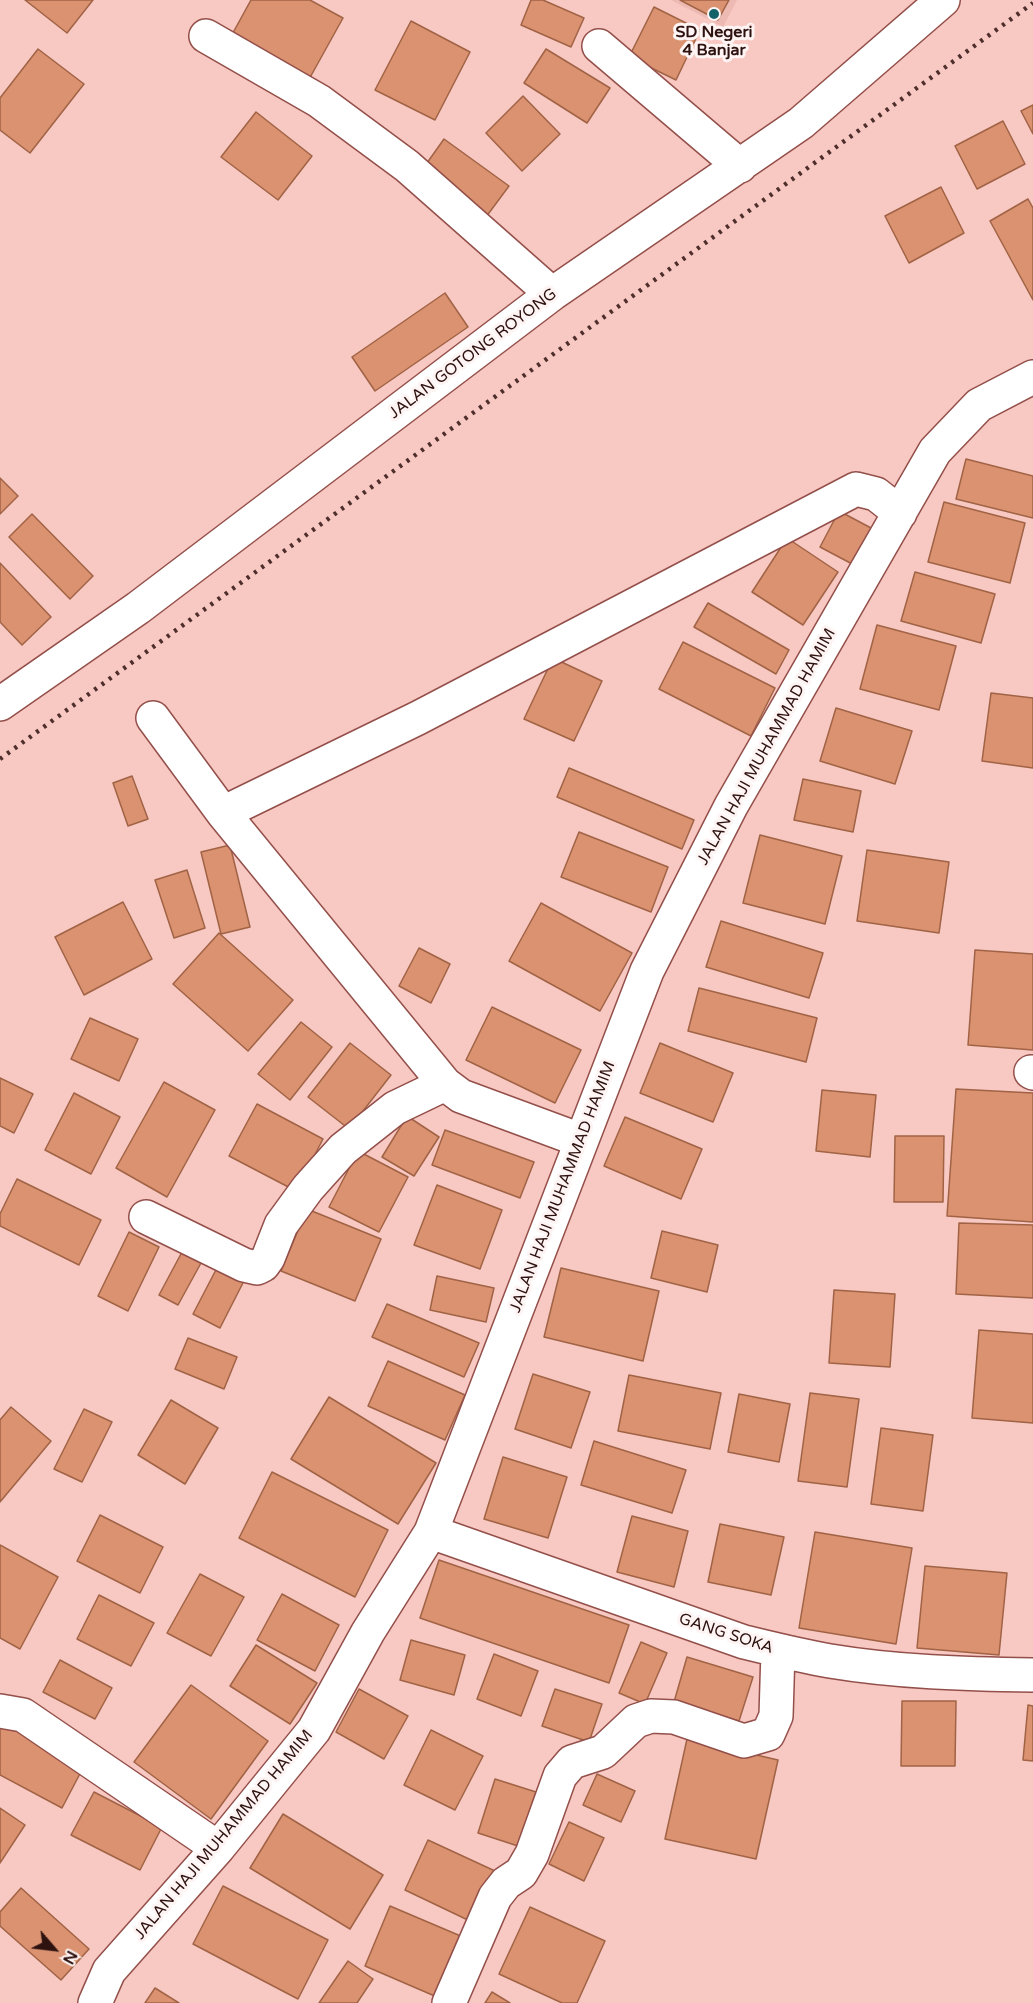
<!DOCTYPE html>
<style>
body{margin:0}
#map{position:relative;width:1033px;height:2003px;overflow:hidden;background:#f8c8c3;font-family:"Varela Round",sans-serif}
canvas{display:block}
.north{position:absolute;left:24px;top:1919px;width:60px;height:60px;-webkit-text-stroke:4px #fdf4f3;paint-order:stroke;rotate:118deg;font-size:16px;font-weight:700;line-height:24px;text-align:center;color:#2e1210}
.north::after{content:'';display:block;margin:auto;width:21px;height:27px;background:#2e1210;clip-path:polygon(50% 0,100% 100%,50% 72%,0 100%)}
</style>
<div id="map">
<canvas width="1033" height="2003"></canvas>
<div class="north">N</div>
</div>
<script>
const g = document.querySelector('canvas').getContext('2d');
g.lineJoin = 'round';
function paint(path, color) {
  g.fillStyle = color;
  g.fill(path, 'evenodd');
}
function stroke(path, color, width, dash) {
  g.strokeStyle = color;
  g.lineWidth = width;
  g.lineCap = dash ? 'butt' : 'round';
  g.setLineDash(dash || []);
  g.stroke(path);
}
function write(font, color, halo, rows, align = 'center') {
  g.font = font + ' "Varela Round",sans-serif';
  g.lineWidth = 6;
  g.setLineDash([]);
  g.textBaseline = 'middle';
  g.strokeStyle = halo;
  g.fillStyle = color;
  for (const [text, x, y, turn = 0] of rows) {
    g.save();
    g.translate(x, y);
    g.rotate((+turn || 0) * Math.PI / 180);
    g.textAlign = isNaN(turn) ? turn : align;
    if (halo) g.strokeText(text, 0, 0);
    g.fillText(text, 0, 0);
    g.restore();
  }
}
paint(new Path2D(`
 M671,0H737L723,27Z`), '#ecb9b3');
const building = new Path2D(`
 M25,0H93L67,33Z
 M251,0H310L343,18L307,83L229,40Z
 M531,0H543L584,18L571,47L521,25Z
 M680,0H729L718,20Z
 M654,7L700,30L676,80L629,57Z
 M411,21L470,52L435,120L375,90Z
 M38,49L84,84L30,153L0,130V98Z
 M546,49L610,88L587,123L524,83Z
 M523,96L560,134L522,171L486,133Z
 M1033,105V134L1021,111Z
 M256,112L312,156L278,200L221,157Z
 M1003,121L1025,164L977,189L955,146Z
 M444,139L509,186L486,217L422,170Z
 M941,187L964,233L909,263L885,216Z
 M1028,199L1033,208V300L990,221Z
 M445,293L468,327L375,391L352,357Z
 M966,459L1033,476V518L956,499Z
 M0,478L18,496L0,514Z
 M944,502L1025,523L1010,583L928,562Z
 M839,511L873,529L854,565L820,547Z
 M32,514L93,576L70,599L9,537Z
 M787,538L838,572L803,625L752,592Z
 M0,563L51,617L22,645L0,622Z
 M915,572L995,594L981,643L901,621Z
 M708,603L789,650L776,674L694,627Z
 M877,625L956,646L939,710L860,689Z
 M683,642L775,688L751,736L659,689Z
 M553,658L602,681L574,741L524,719Z
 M991,693L1033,698V768L982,761Z
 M836,708L912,731L895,784L820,761Z
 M569,768L694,820L682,849L557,797Z
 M132,776L148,819L128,826L113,783Z
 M803,779L861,791L853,832L794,820Z
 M579,832L668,867L651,912L561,877Z
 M760,835L842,856L825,924L743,903Z
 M230,845L250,927L221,934L201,852Z
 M867,850L949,862L939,933L857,921Z
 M187,870L205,928L174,938L155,880Z
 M123,902L152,959L84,995L55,937Z
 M541,903L632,953L600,1011L509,961Z
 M721,921L823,953L809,998L706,967Z
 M219,933L293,1000L248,1051L173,984Z
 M419,948L450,964L431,1003L399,986Z
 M975,950L1033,954V1050L968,1045Z
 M699,988L817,1018L806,1062L688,1031Z
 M492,1007L581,1050L555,1103L466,1060Z
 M90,1018L138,1039L119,1081L71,1059Z
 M301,1022L332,1047L290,1100L258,1074Z
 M350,1043L391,1075L349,1129L308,1097Z
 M660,1043L733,1073L713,1122L640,1093Z
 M0,1078L33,1094L14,1133L0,1126Z
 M164,1082L215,1110L167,1197L116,1168Z
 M956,1089L1033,1093V1222L947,1216Z
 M822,1090L876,1095L870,1157L816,1151Z
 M74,1093L120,1117L91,1174L45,1150Z
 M257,1104L323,1139L296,1191L229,1156Z
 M407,1116L439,1137L414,1176L382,1157Z
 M625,1117L702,1149L681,1199L604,1166Z
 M445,1130L534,1162L520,1198L432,1165Z
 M895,1136H944L943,1202H894Z
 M358,1151L408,1177L379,1232L329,1207Z
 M17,1179L101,1220L79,1265L0,1226V1214Z
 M437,1185L502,1210L480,1269L414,1245Z
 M307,1209L381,1239L355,1301L281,1271Z
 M959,1223L1033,1225V1298L956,1294Z
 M662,1231L718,1245L707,1292L651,1278Z
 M129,1232L159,1247L128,1311L98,1296Z
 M182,1252L201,1263L178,1305L159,1295Z
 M220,1262L247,1275L220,1328L193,1314Z
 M561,1268L659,1291L643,1361L544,1337Z
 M437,1276L494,1288L486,1322L430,1310Z
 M834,1290L895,1294L890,1367L829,1363Z
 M387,1304L479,1343L464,1377L372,1337Z
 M979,1330L1033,1334V1423L972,1418Z
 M188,1338L237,1357L224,1389L175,1369Z
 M388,1361L465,1395L445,1440L368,1406Z
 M533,1374L590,1392L571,1448L515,1429Z
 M629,1375L721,1393L710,1449L618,1431Z
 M810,1393L859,1399L847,1487L798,1481Z
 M739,1394L790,1404L779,1462L728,1452Z
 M329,1397L436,1463L398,1524L291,1459Z
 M171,1400L218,1428L185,1484L138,1455Z
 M11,1407L51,1441L0,1502V1420Z
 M84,1409L112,1422L82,1482L54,1469Z
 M881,1428L933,1435L923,1511L871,1504Z
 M594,1441L686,1470L672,1513L581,1485Z
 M503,1457L567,1477L548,1538L484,1519Z
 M272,1472L388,1530L355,1597L239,1538Z
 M100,1515L163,1547L140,1593L77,1561Z
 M632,1516L688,1531L674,1587L617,1572Z
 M720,1524L784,1537L771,1595L708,1582Z
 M815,1532L912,1548L896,1644L799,1628Z
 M0,1545L58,1577L20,1649L0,1638Z
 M439,1560L629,1625L609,1683L420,1618Z
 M925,1566L1007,1573L999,1655L917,1648Z
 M200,1574L244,1597L211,1656L167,1633Z
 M282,1594L339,1625L315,1671L257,1640Z
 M99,1595L154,1623L131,1666L77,1639Z
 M411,1640L465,1655L454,1695L400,1680Z
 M641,1642L667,1653L645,1704L619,1693Z
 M256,1645L317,1683L290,1724L230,1686Z
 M494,1654L538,1671L521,1716L477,1699Z
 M687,1657L753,1677L739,1721L674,1702Z
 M60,1660L112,1688L95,1719L43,1692Z
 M191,1685L268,1741L211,1819L134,1762Z
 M359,1689L408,1716L384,1759L336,1732Z
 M555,1689L602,1704L589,1742L542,1726Z
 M902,1701H956L955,1766H901Z
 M1028,1705L1033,1706V1761L1023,1760Z
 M0,1721L84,1766L62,1808L0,1775Z
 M431,1730L483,1756L455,1810L404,1785Z
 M687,1739L778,1760L756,1859L665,1839Z
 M597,1774L635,1791L621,1822L583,1805Z
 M495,1779L536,1792L518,1846L478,1833Z
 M94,1792L162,1827L140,1870L71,1835Z
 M0,1808L25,1825L0,1863Z
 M283,1814L383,1875L350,1929L250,1868Z
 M569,1822L604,1838L584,1881L549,1864Z
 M428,1840L495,1871L472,1922L405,1890Z
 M223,1886L328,1940L298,1999L193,1944Z
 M21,1888L89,1949L61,1980L0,1926V1912Z
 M390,1906L463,1937L437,1997L365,1966Z
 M530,1907L605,1941L577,2003H562L499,1974Z
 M348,1961L373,1979L357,2003H319Z
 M155,1988L179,2003H145Z
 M492,1992L510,2003H485Z`);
paint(building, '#da9270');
stroke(building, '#a16345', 1.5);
const minor = new Path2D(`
 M206,36L319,101L407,166L552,294
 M599,46L740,166
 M0,704L138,608L552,294L801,123L943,0
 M153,718L223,813L445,1084L461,1096L580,1140
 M223,813L418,718L856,489L876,494L900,513
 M1031,1072L1033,1073
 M146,1217L244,1265L257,1268L263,1265L268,1258L281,1225L308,1188L343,1149L395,1108L445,1084
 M431,1532L744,1642C773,1649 801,1656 830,1661C896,1672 966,1674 1033,1675
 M0,1711L23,1715L218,1848
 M95,2003L109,1971L218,1848L314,1730L368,1632L431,1532L647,971L731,806L935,451L979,405L1033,377
 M449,2003L495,1897L506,1883L521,1873L532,1854L560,1776L572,1762L603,1752L636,1721L651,1716L674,1717L744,1741L768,1734L776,1716L778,1651`);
stroke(minor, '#934f49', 36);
stroke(minor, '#fff', 33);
stroke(new Path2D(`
 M0,759L1033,3`), '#4d2e2b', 4.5, [3, 6]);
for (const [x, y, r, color] of [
 [714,14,6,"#13626a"]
]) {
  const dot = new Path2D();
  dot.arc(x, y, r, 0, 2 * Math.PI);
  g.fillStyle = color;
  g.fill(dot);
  stroke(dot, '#fdf4f3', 2);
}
write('bold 16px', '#2e1210', '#fdf4f3', [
 ["SD Negeri",714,33],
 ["4 Banjar",714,51]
]);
write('16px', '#2e1210', '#fdf4f3', [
 ["JALAN GOTONG ROYONG",473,354,-37],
 ["JALAN HAJI MUHAMMAD HAMIM",767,747,-61],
 ["JALAN HAJI MUHAMMAD HAMIM",563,1187,-69],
 ["GANG SOKA",726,1634,18],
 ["JALAN HAJI MUHAMMAD HAMIM",224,1835,-50]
]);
</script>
